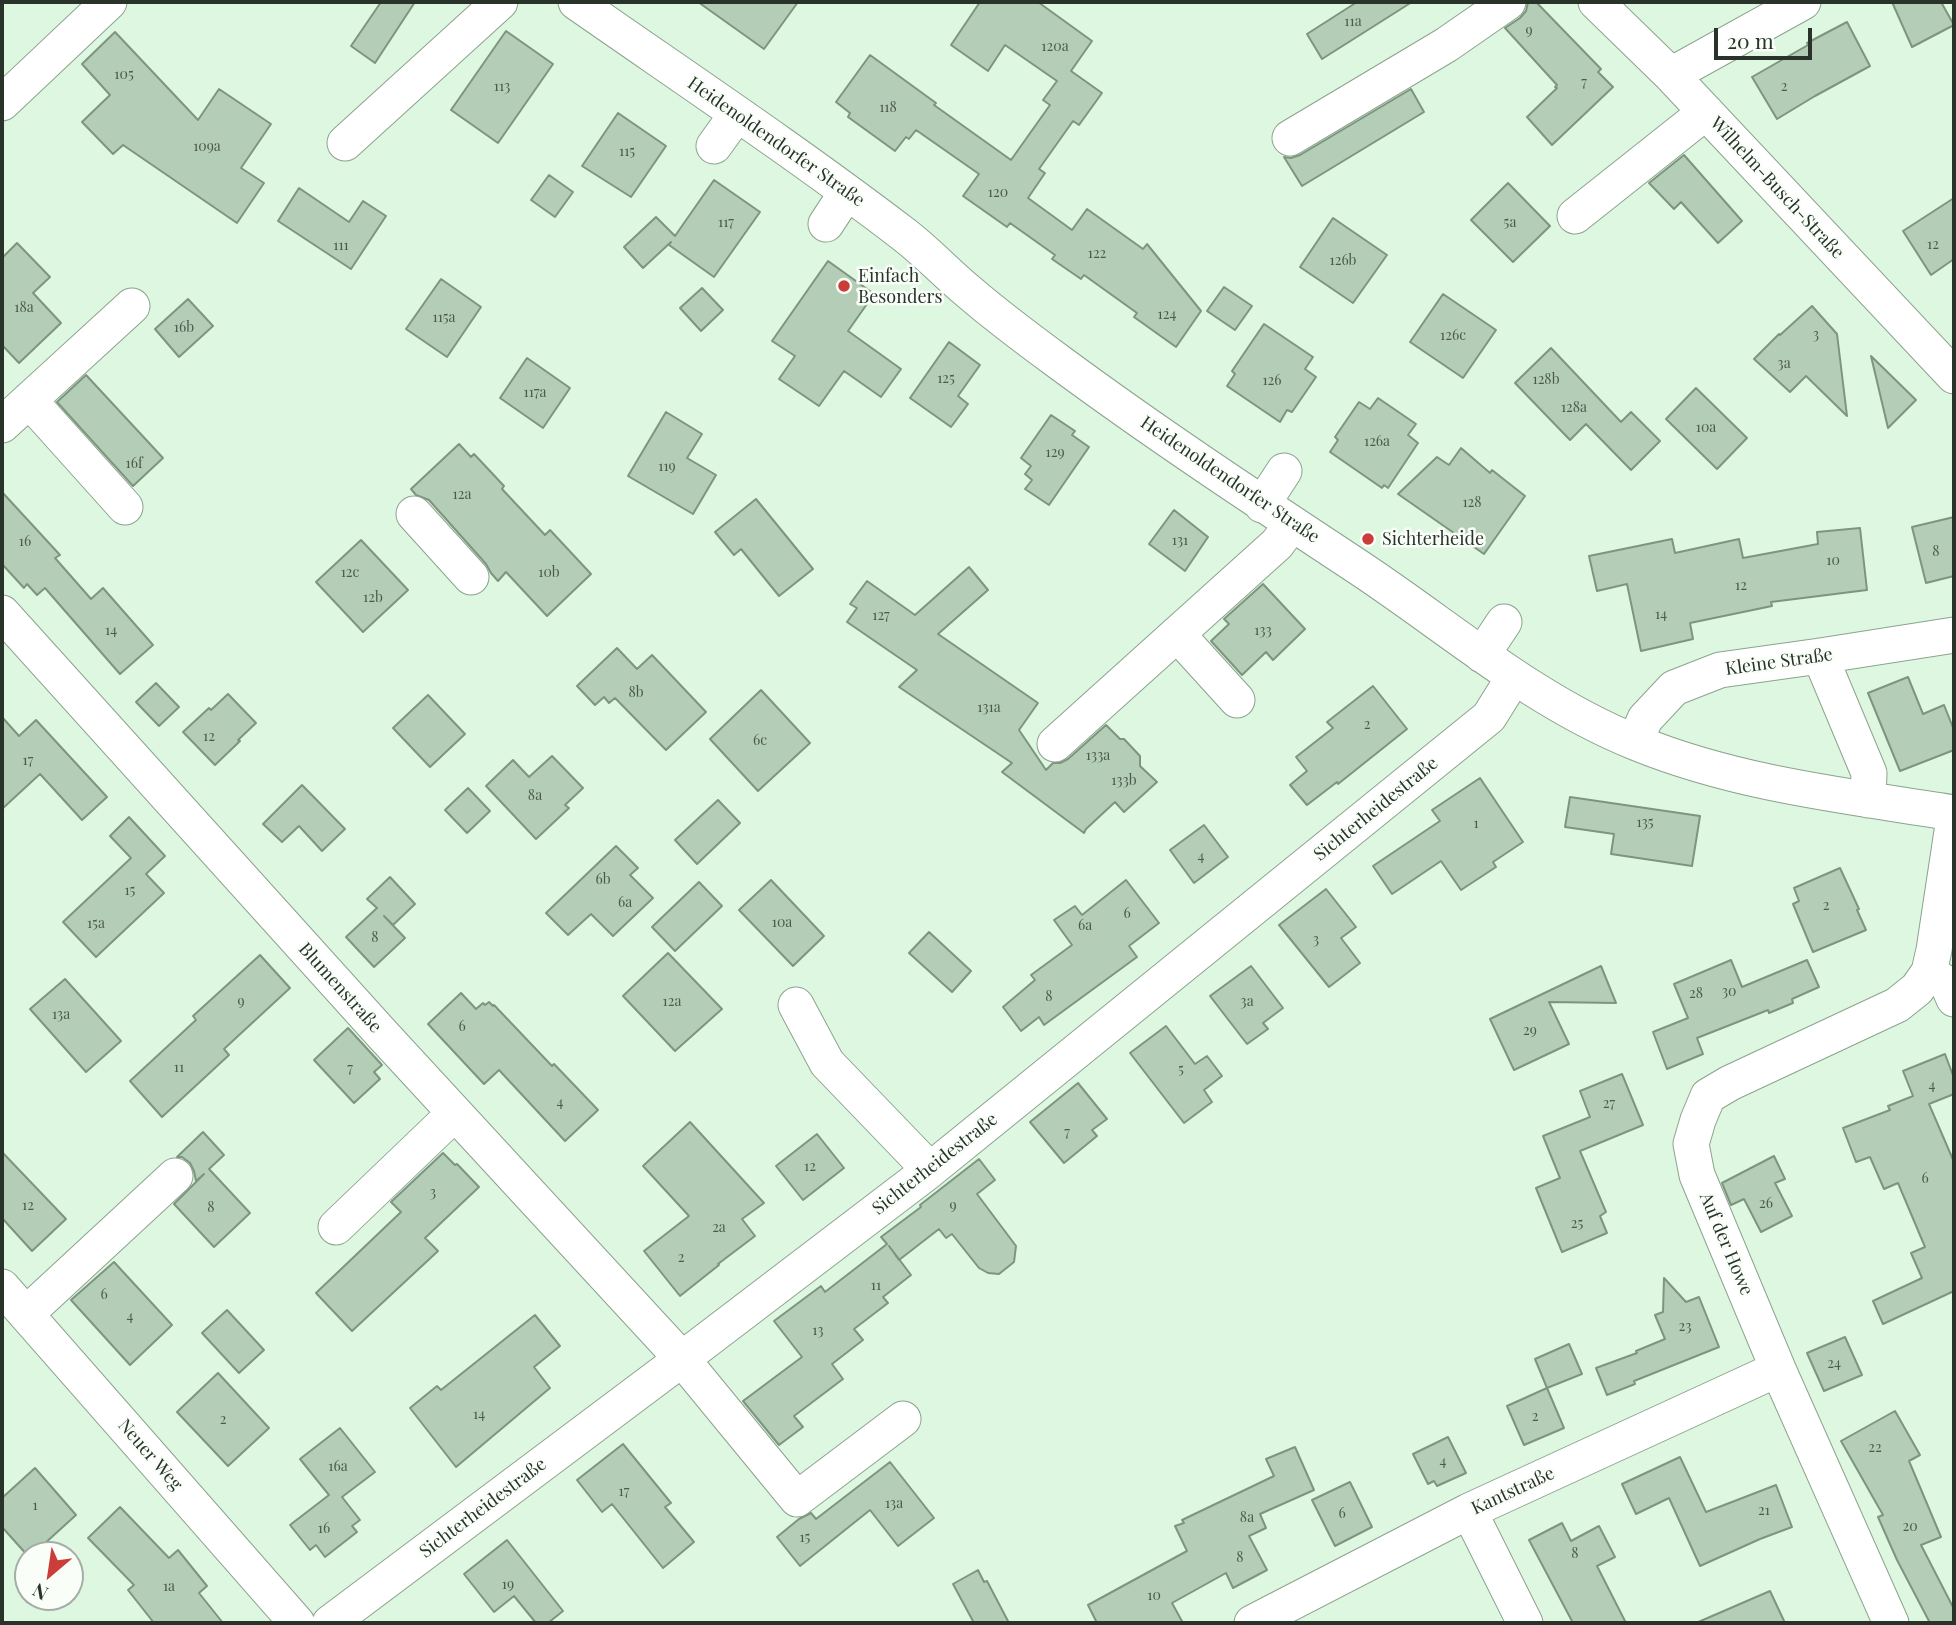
<!DOCTYPE html>
<meta charset="utf-8">
<style>
body{margin:0}
#map{position:relative;width:1956px;height:1625px;overflow:hidden;background:#def7e0;font-family:"Playfair Display",serif}
canvas{display:block}
.frame{position:absolute;inset:0;border:4px solid #29332a;pointer-events:none}
.north{position:absolute;left:14px;top:1541px;width:70px;height:70px;box-sizing:border-box;background:#f9fef9;border:2px solid #a6ada6;border-radius:50%;rotate:209deg;font-size:19px;font-weight:700;line-height:28px;text-align:center;color:#29332a}
.north::after{content:'';display:block;margin:auto;width:24px;height:32px;background:#cb3d39;clip-path:polygon(50% 0,100% 100%,50% 72%,0 100%)}
.scale{position:absolute;left:1714px;top:28px;width:98px;height:32px;box-sizing:border-box;border:4px solid #29332a;border-top:0;padding-left:9px;font-size:21px;line-height:24px;white-space:nowrap;color:#29332a;-webkit-text-stroke:5px #f9fef9;paint-order:stroke}
</style>
<div id="map">
<canvas width="1956" height="1625"></canvas>
<div class="frame"></div>
<div class="north">N</div>
<div class="scale">20 m</div>
</div>
<script>
const g = document.querySelector('canvas').getContext('2d');
g.lineJoin = 'round';
function paint(path, color) {
  g.fillStyle = color;
  g.fill(path, 'evenodd');
}
function stroke(path, color, width, dash) {
  g.strokeStyle = color;
  g.lineWidth = width;
  g.lineCap = dash ? 'butt' : 'round';
  g.setLineDash(dash || []);
  g.stroke(path);
}
function write(font, color, halo, rows, align = 'center') {
  g.font = font + ' "Playfair Display",serif';
  g.lineWidth = 5;
  g.setLineDash([]);
  g.textBaseline = 'middle';
  g.strokeStyle = halo;
  g.fillStyle = color;
  for (const [text, x, y, turn = 0] of rows) {
    g.save();
    g.translate(x, y);
    g.rotate((+turn || 0) * Math.PI / 180);
    g.textAlign = isNaN(turn) ? turn : align;
    if (halo) g.strokeText(text, 0, 0);
    g.fillText(text, 0, 0);
    g.restore();
  }
}
const building = new Path2D(`
 M381,2H415L375,63L351,46Z
 M698,2H798L764,49Z
 M980,2H1038L1092,41L1071,71L1102,93L1079,125L1073,121L1039,169L1045,173L1028,198L1072,230L1087,209L1143,249L1147,244L1201,311L1176,347L1134,317L1137,313L1084,275L1081,279L1052,259L1055,255L1010,223L1007,227L963,196L979,174L916,130L909,139L906,137L895,151L848,117L850,113L836,102L870,55L936,103L934,105L1011,160L1050,105L1043,100L1057,81L1005,45L988,71L951,45Z
 M1357,2H1412L1322,59L1307,34Z
 M1528,2H1536L1601,69L1598,72L1613,87L1552,145L1527,117L1557,88L1555,87L1557,85L1505,28L1520,18L1526,11Z
 M1892,2H1941L1954,25L1912,47Z
 M1847,22L1870,66L1815,96L1777,119L1752,77L1808,45L1807,43Z
 M506,31L553,64L498,143L451,110Z
 M115,32L198,120L219,89L271,124L241,168L264,183L237,223L123,145L113,154L82,122L110,95L82,64Z
 M1411,89L1424,112L1302,186L1284,157L1291,158L1300,155Z
 M618,113L666,146L631,197L582,166Z
 M1684,155L1742,221L1718,243L1681,202L1674,209L1649,183Z
 M549,175L573,192L555,217L531,200Z
 M714,180L760,212L714,277L669,245L671,242L643,268L624,247L656,217L675,236Z
 M1508,183L1550,226L1513,262L1471,220Z
 M299,188L349,222L363,201L386,216L351,269L278,221Z
 M1954,198V259L1931,275L1903,231Z
 M1333,218L1387,255L1353,303L1300,267Z
 M17,243L50,277L33,293L61,323L19,363L2,345V258Z
 M828,261L874,294L848,331L901,369L881,397L844,371L819,406L779,379L795,356L772,341Z
 M441,279L481,307L447,357L406,329Z
 M1224,287L1252,306L1235,330L1207,311Z
 M702,288L723,310L701,331L680,308Z
 M1443,294L1496,330L1463,378L1410,342Z
 M188,299L213,326L179,357L155,329Z
 M1812,306L1837,334L1847,416L1806,376L1790,392L1754,359L1779,334L1780,335Z
 M1264,324L1313,357L1305,369L1316,377L1292,412L1287,410L1280,422L1227,386L1235,374L1232,371Z
 M949,342L980,365L958,396L968,404L951,427L910,398Z
 M1551,348L1621,422L1631,412L1660,441L1631,470L1586,424L1570,440L1515,383Z
 M1871,356L1916,400L1888,428Z
 M527,358L570,388L543,428L500,398Z
 M86,375L163,458L133,486L57,402Z
 M1696,388L1747,438L1717,469L1666,419Z
 M1378,398L1416,424L1408,435L1418,443L1388,488L1384,485L1382,488L1330,452L1338,440L1335,437L1359,402L1370,409Z
 M666,412L702,434L687,458L716,475L693,514L628,476Z
 M1051,415L1075,431L1072,435L1089,447L1049,505L1025,489L1032,480L1025,474L1031,466L1021,458Z
 M459,444L471,457L474,454L504,486L502,489L545,535L550,530L591,574L547,616L506,572L498,581L491,573L486,564L429,500L416,495L411,489Z
 M1461,448L1490,473L1492,470L1525,496L1484,554L1398,494L1437,457L1449,465Z
 M2,492L60,555L55,558L91,599L103,588L153,645L120,674L45,588L37,595L27,584L24,588L2,564Z
 M756,499L813,569L779,596L741,549L734,555L715,532Z
 M1174,510L1208,537L1185,571L1149,544Z
 M1954,517V576L1926,583L1912,527Z
 M1860,528L1867,590L1771,602L1772,606L1690,623L1693,639L1641,651L1627,584L1597,591L1589,556L1672,539L1675,553L1739,539L1743,558L1818,544L1817,532Z
 M361,540L408,590L363,632L316,582Z
 M969,567L988,590L938,634L1038,703L1019,730L1046,770L1053,763H1060L1068,759L1106,725L1120,739H1124L1140,756V766L1157,782L1124,812L1115,802L1086,829L1084,833L1002,772L1012,763L899,687L917,670L847,622L857,608L850,604L867,581L915,615Z
 M1263,584L1305,629L1273,660L1266,652L1242,675L1211,641L1229,624L1224,619Z
 M617,648L637,669L652,655L706,712L666,750L615,698L609,703L604,697L595,705L577,686Z
 M1908,677L1923,714L1944,705L1954,730V750L1900,771L1868,693Z
 M156,683L179,707L159,726L136,702Z
 M1373,686L1407,729L1338,784L1337,782L1307,805L1290,785L1307,771L1296,757L1333,728L1327,722Z
 M761,690L810,743L758,791L710,739Z
 M228,694L256,723L238,740L240,741L215,765L183,732L209,708L211,710Z
 M428,695L465,734L430,767L393,728Z
 M2,717L19,736L36,720L107,797L82,820L40,774L2,809Z
 M552,756L583,788L565,805L569,808L536,839L486,786L513,760L529,777Z
 M1480,778L1523,842L1493,862L1496,867L1461,890L1441,861L1392,894L1373,866L1440,821L1432,810Z
 M302,785L345,829L322,851L299,826L282,842L263,824Z
 M468,788L490,811L467,833L445,810Z
 M1570,797L1700,816L1692,866L1611,854L1614,834L1565,827Z
 M718,800L740,823L697,864L675,840Z
 M129,817L165,856L146,874L164,893L96,957L63,922L131,858L110,836Z
 M1204,825L1228,857L1194,883L1170,850Z
 M616,846L638,868L630,875L653,898L613,936L591,914L568,935L546,913Z
 M1840,868L1859,909L1857,910L1866,930L1813,952L1793,904L1799,901L1794,888Z
 M390,877L415,904L393,925L384,916L405,938L374,967L346,937L377,908L367,899Z
 M771,880L824,936L793,966L739,910Z
 M1126,880L1159,923L1129,946L1137,957L1044,1025L1039,1017L1021,1031L1003,1007L1035,980L1031,975L1072,945L1054,920L1075,906L1082,915Z
 M699,882L722,906L675,951L652,927Z
 M1326,889L1356,927L1341,938L1360,963L1329,987L1279,925Z
 M929,932L971,971L952,992L909,953Z
 M668,953L722,1009L675,1051L623,996Z
 M260,955L290,988L224,1049L229,1055L162,1117L130,1081L196,1020L193,1016Z
 M1731,960L1742,987L1807,960L1819,987L1792,999L1793,1003L1769,1013L1768,1010L1697,1038L1703,1054L1667,1069L1653,1032L1688,1018L1674,984Z
 M1251,966L1283,1008L1263,1023L1268,1029L1247,1044L1210,996Z
 M1601,966L1616,1003L1549,1002L1569,1044L1514,1070L1490,1019Z
 M65,979L121,1041L86,1072L30,1009Z
 M461,993L476,1009L483,1003L485,1005L489,1002L493,1006L494,1005L552,1066L554,1064L598,1110L565,1141L499,1070L484,1084L428,1024Z
 M1166,1026L1195,1064L1207,1056L1222,1076L1204,1090L1212,1102L1184,1123L1130,1053Z
 M348,1028L382,1065L374,1072L380,1079L354,1103L314,1060Z
 M1945,1054L1954,1078V1094L1929,1104L1954,1162V1291L1883,1324L1873,1301L1922,1278L1911,1253L1925,1247L1898,1183L1884,1189L1870,1157L1856,1162L1843,1128L1890,1110L1888,1106L1913,1096L1903,1071Z
 M1622,1074L1643,1125L1580,1151L1606,1212L1600,1216L1607,1233L1562,1252L1536,1188L1560,1178L1543,1136L1590,1117L1580,1091Z
 M1078,1083L1107,1119L1092,1130L1097,1136L1064,1163L1030,1122Z
 M690,1122L764,1203L742,1219L755,1236L718,1264L719,1265L680,1296L644,1251L689,1216L643,1166Z
 M203,1132L224,1155L209,1169L250,1213L214,1247L174,1204L204,1174L196,1181L194,1171L190,1163L182,1157H177Z
 M817,1134L844,1168L803,1200L776,1166Z
 M2,1152L66,1219L32,1251L2,1218Z
 M443,1153L455,1165L457,1164L479,1187L425,1238L438,1251L352,1331L316,1293L401,1212L391,1202Z
 M1774,1156L1785,1179L1775,1183L1792,1216L1761,1232L1744,1199L1731,1205L1722,1183Z
 M979,1159L995,1180L977,1194L1016,1246L1014,1262L999,1274L988,1273L979,1268L952,1234L946,1238L939,1229L899,1260L889,1246L911,1275L883,1297L888,1303L854,1329L863,1340L832,1364L843,1379L794,1416L803,1427L779,1445L743,1401L802,1357L774,1321L821,1286L825,1292L887,1244L881,1237L921,1207L920,1205Z
 M114,1262L172,1325L130,1365L71,1300Z
 M1664,1278L1686,1302L1699,1297L1719,1347L1634,1381L1635,1384L1607,1395L1596,1368L1637,1353L1636,1351L1665,1339L1655,1315L1663,1312Z
 M227,1310L264,1350L239,1373L202,1333Z
 M535,1315L560,1346L534,1367L550,1388L456,1467L410,1408L437,1386L441,1390Z
 M1845,1337L1862,1375L1824,1391L1807,1353Z
 M1569,1344L1582,1374L1547,1388L1535,1359Z
 M218,1373L269,1428L228,1466L177,1412Z
 M1547,1388L1564,1428L1524,1445L1507,1406Z
 M1895,1411L1920,1455L1909,1461L1941,1537L1921,1545L1954,1609V1623H1930L1897,1560L1878,1517L1883,1515L1841,1441Z
 M340,1428L375,1472L342,1497L360,1520L352,1526L357,1532L325,1557L316,1545L310,1550L290,1525L329,1495L300,1459Z
 M1448,1437L1466,1473L1437,1486L1434,1481L1428,1484L1413,1454Z
 M623,1444L671,1503L665,1507L694,1542L663,1568L612,1504L602,1512L577,1480Z
 M1295,1447L1314,1490L1260,1514L1266,1528L1249,1536L1267,1570L1233,1588L1226,1573L1172,1603L1183,1623H1097L1088,1605L1187,1551L1175,1526L1184,1523L1182,1520L1274,1476L1266,1459Z
 M1680,1457L1706,1512L1776,1485L1792,1527L1760,1539L1700,1566L1669,1498L1636,1514L1622,1484Z
 M890,1462L934,1518L898,1546L870,1510L800,1566L777,1537L799,1519L811,1513L816,1519Z
 M35,1468L76,1515L32,1555L28,1556L2,1527V1498Z
 M1350,1482L1372,1527L1335,1546L1312,1500Z
 M120,1507L169,1558L178,1550L207,1586L199,1593L223,1623H154L128,1590L134,1585L88,1538Z
 M1562,1523L1571,1541L1599,1526L1615,1557L1597,1566L1626,1623H1573L1529,1540Z
 M507,1540L563,1611L548,1623H536L514,1596L494,1612L464,1574Z
 M978,1570L984,1582L987,1581L1009,1623H974L953,1584Z
 M1770,1591L1785,1623H1696Z`);
paint(building, '#b4cdb6');
stroke(building, '#7d957f', 2);
const minor = new Path2D(`
 M576,2C685,78 796,152 902,233C926,251 946,273 969,292C998,317 1029,340 1059,362C1155,433 1255,499 1355,565C1448,626 1532,701 1637,743C1738,784 1847,796 1954,813
 M1596,2L1671,75L1954,376
 M1671,75L1803,2
 M2,103L109,2
 M1290,138L1446,45L1508,2
 M345,143L500,2
 M714,146L737,114
 M1575,216L1706,112
 M826,224L847,192
 M29,400L125,507
 M2,425L132,306
 M1262,505L1284,471
 M414,514L471,577
 M2,613L383,1035L682,1359L797,1499L903,1419
 M1177,634L1237,700
 M1482,655L1504,622
 M1820,656L1869,773L1868,800
 M1635,742L1645,719L1674,688L1720,670L1820,656L1954,635
 M1055,744L1277,544L1292,524
 M1929,972L1948,985L1954,999
 M796,1005L827,1063L930,1170
 M336,1227L455,1113
 M2,1287L297,1623
 M26,1314L175,1176
 M1469,1511L1525,1623
 M330,1623L682,1359L930,1170L1489,717L1514,677
 M1252,1623L1469,1511L1778,1369
 M1891,1623L1778,1369L1697,1175L1691,1144L1698,1120L1708,1096L1730,1083L1897,1005L1917,989L1929,972L1934,950L1954,818`);
stroke(minor, '#8ca38e', 37);
stroke(minor, '#fff', 35);
for (const [x, y, r, color] of [
 [844,286,7,"#cb3d39"],
 [1368,539,7,"#cb3d39"]
]) {
  const dot = new Path2D();
  dot.arc(x, y, r, 0, 2 * Math.PI);
  g.fillStyle = color;
  g.fill(dot);
  stroke(dot, '#f9fef9', 2.5);
}
write('14px', '#4c5a4d', null, [
 ["11a",1353,22],
 ["9",1529,31],
 ["120a",1055,47],
 ["105",124,75],
 ["7",1584,83],
 ["113",502,87],
 ["2",1784,87],
 ["118",888,108],
 ["109a",207,147],
 ["115",627,152],
 ["120",998,193],
 ["117",726,223],
 ["5a",1510,223],
 ["12",1933,245],
 ["111",341,246],
 ["122",1097,254],
 ["126b",1343,261],
 ["18a",24,308],
 ["124",1167,315],
 ["115a",444,318],
 ["16b",184,328],
 ["3",1816,335],
 ["126c",1453,336],
 ["3a",1784,364],
 ["125",946,379],
 ["128b",1546,380],
 ["126",1272,381],
 ["117a",535,393],
 ["128a",1574,408],
 ["10a",1706,428],
 ["126a",1377,442],
 ["129",1055,453],
 ["16f",134,464],
 ["119",667,467],
 ["12a",462,495],
 ["128",1472,503],
 ["131",1180,541],
 ["16",25,542],
 ["8",1936,552],
 ["10",1833,561],
 ["12c",350,573],
 ["10b",549,573],
 ["12",1741,586],
 ["12b",373,598],
 ["14",1661,615],
 ["127",881,616],
 ["14",111,631],
 ["133",1263,631],
 ["8b",636,693],
 ["131a",989,708],
 ["2",1367,725],
 ["12",209,737],
 ["6c",760,741],
 ["133a",1098,756],
 ["17",28,761],
 ["133b",1124,781],
 ["8a",535,796],
 ["135",1645,823],
 ["1",1476,824],
 ["4",1201,857],
 ["6b",603,880],
 ["15",130,891],
 ["6a",625,903],
 ["2",1826,906],
 ["6",1127,914],
 ["10a",782,923],
 ["15a",96,924],
 ["6a",1085,926],
 ["8",375,938],
 ["3",1316,940],
 ["30",1729,992],
 ["28",1696,994],
 ["8",1049,997],
 ["9",241,1002],
 ["12a",672,1002],
 ["3a",1247,1002],
 ["13a",61,1015],
 ["6",462,1027],
 ["29",1530,1031],
 ["11",179,1068],
 ["7",350,1069],
 ["5",1181,1070],
 ["4",1932,1086],
 ["4",560,1103],
 ["27",1609,1104],
 ["7",1067,1133],
 ["12",810,1167],
 ["6",1925,1179],
 ["3",433,1193],
 ["26",1766,1204],
 ["12",28,1206],
 ["9",953,1206],
 ["8",211,1208],
 ["25",1577,1224],
 ["2a",719,1228],
 ["2",681,1258],
 ["11",876,1286],
 ["6",104,1295],
 ["4",130,1317],
 ["23",1685,1327],
 ["13",818,1331],
 ["24",1834,1364],
 ["14",479,1415],
 ["2",1535,1417],
 ["2",223,1420],
 ["22",1875,1448],
 ["4",1443,1462],
 ["16a",338,1467],
 ["17",624,1492],
 ["13a",894,1504],
 ["1",35,1506],
 ["21",1764,1511],
 ["6",1342,1514],
 ["8a",1247,1518],
 ["20",1910,1527],
 ["16",324,1529],
 ["15",805,1538],
 ["8",1575,1554],
 ["8",1240,1558],
 ["19",508,1585],
 ["1a",169,1587],
 ["10",1154,1596]
]);
write('18px', '#29332a', '#f9fef9', [
 ["Heidenoldendorfer Straße",776,142,35],
 ["Wilhelm-Busch-Straße",1777,188,47],
 ["Heidenoldendorfer Straße",1230,480,34],
 ["Kleine Straße",1779,662,-8],
 ["Sichterheidestraße",1376,809,-39],
 ["Blumenstraße",340,988,48],
 ["Sichterheidestraße",935,1164,-38],
 ["Auf der Howe",1726,1244,67],
 ["Neuer Weg",150,1455,49],
 ["Kantstraße",1513,1491,-25],
 ["Sichterheidestraße",483,1508,-37]
]);
write('18px', '#29332a', '#f9fef9', [
 ["Einfach",858,276],
 ["Besonders",858,297],
 ["Sichterheide",1382,539]
], 'left');
</script>
